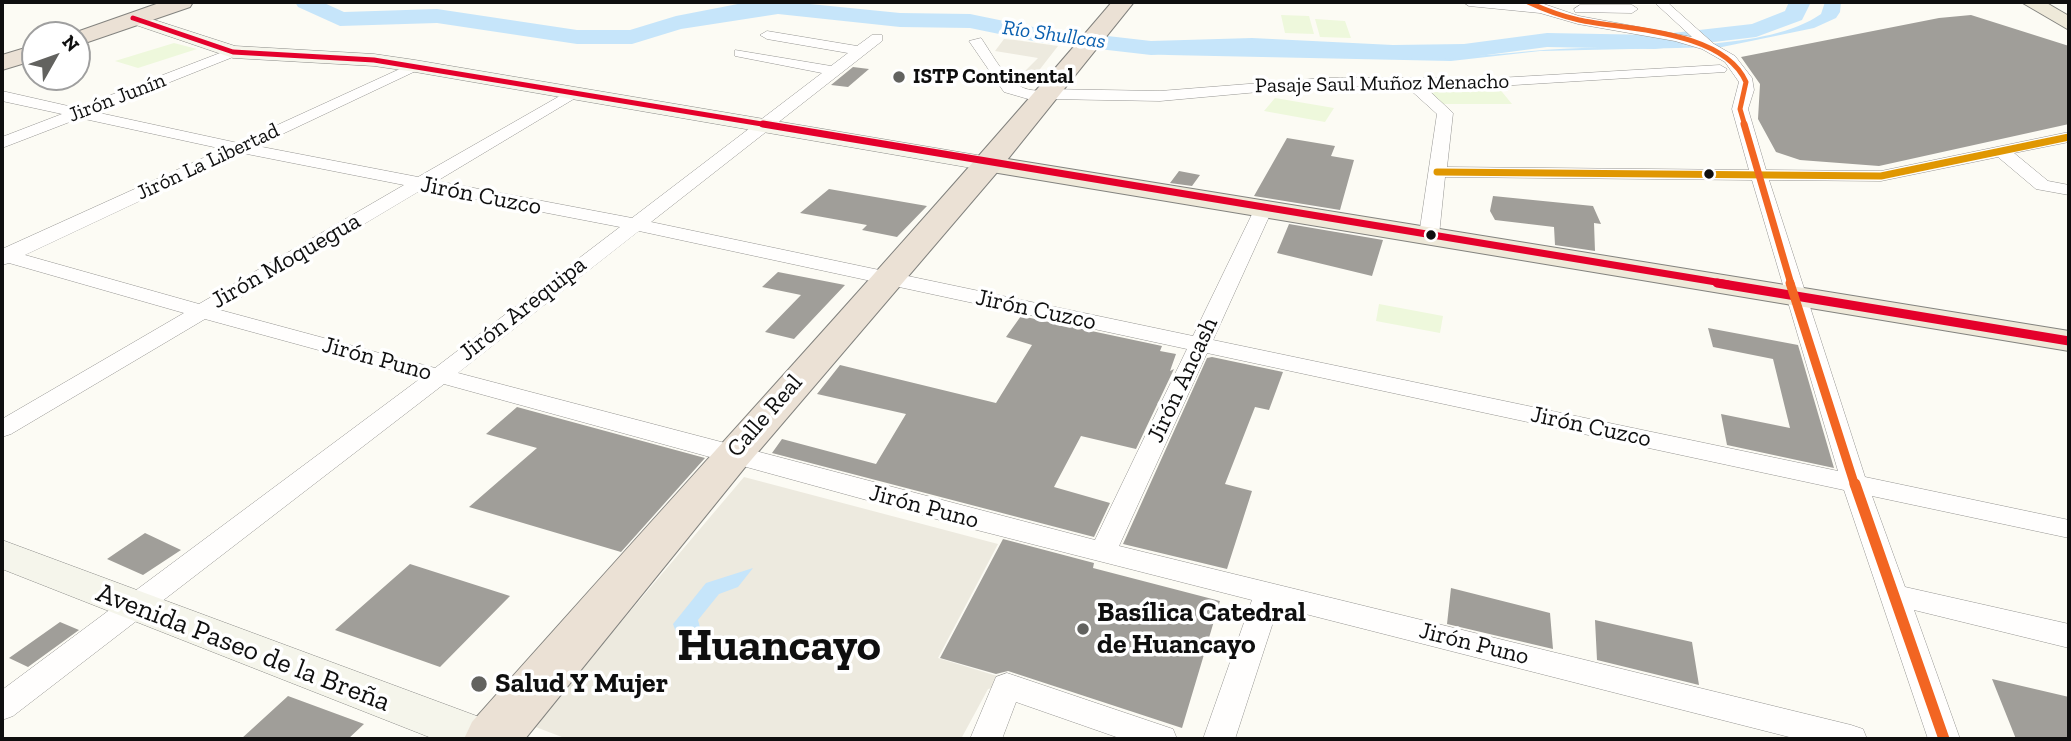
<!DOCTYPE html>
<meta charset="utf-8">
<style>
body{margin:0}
#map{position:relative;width:2071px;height:741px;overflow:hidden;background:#fcfbf4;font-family:"Zilla Slab",serif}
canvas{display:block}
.frame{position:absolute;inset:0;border:4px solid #0f0f0f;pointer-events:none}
.north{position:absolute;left:21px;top:21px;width:70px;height:70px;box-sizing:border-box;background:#fff;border:2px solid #9f9f9f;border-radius:50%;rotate:50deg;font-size:19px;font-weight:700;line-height:28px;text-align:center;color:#0f0f0f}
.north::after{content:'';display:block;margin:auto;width:24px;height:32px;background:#62625f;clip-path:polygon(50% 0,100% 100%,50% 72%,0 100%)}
</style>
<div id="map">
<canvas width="2071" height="741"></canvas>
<div class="frame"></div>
<div class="north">N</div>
</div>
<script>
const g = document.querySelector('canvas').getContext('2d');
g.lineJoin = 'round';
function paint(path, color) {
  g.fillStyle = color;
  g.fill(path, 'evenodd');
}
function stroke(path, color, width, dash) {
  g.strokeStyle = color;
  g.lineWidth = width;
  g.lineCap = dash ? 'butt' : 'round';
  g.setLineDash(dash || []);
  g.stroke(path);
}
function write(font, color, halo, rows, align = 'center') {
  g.font = font + ' "Zilla Slab",serif';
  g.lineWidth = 7;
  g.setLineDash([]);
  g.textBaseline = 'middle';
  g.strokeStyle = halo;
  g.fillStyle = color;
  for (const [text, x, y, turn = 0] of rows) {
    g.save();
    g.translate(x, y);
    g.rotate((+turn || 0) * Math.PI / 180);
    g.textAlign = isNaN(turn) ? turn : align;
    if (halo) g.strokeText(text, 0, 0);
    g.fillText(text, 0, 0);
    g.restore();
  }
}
paint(new Path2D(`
 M1281,15L1309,16L1314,34L1285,33Z
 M1315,19L1345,21L1351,38L1320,37Z
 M174,43L197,49L138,68L115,61Z
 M1423,87H1498L1512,104H1435Z
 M1275,98L1334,108L1325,122L1264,111Z
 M1379,304L1443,316L1440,333L1376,321Z`), '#eef8dc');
paint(new Path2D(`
 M1004,39L1015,40L1058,46L1037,73L1025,71L1038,58L995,51Z
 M744,477L998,544L938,658L1017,682L988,689L961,739H567L533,726Z`), '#edeadf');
paint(new Path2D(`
 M1825,2H1841L1840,12L1836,18L1814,28L1722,47L1540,51L1451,61L1168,55L1102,49L1106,44C1217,48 1328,57 1439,57C1487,57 1535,49 1582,48C1646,46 1769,51 1821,14Z
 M753,568L738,587L719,594L698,620L702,635L685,656L673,624L706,583Z`), '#c6e5fa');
paint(new Path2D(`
 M295,2H322L344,12L437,9L577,30H630L676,16L743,3L790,2L900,13L970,14L1038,28L1151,41L1252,38L1393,45L1464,44L1547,33L1655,35L1752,24L1785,11L1789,2H1811L1802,20L1756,37L1655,49L1547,47L1464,58L1393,59L1252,52L1151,55L1038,42L970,28L900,27L778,14L681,29L632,44H577L437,23L340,26L298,7Z`), '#c6e5fa');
paint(new Path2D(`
 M1971,15L2069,46V124L1879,166L1800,160L1776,152L1758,119L1760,84L1741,57L1939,18Z
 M853,67L869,69L848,87L831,85Z
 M1287,138L1335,146L1331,156L1354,160L1340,210L1254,196Z
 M1179,171L1200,175L1192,186L1170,183Z
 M829,189L927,206L897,237L862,230L867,225L800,213Z
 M1493,196L1593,206L1601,224L1594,223L1595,251L1555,245L1554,227L1495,220L1490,211Z
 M1289,224L1383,240L1372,276L1277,253Z
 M778,272L845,285L794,339L765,332L801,295L762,287Z
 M1021,316L1162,346L1160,351L1176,354L1170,371L1174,369L1136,449L1081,436L1054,487L1110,503L1094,537L772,453L782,439L876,464L906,414L817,394L840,365L996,403L1032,345L1006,337Z
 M1708,328L1798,345L1834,468L1727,445L1721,414L1790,428L1773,359L1713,347Z
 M1212,357L1283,372L1269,410L1255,407L1225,484L1252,491L1227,569L1123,544L1207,358Z
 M517,407L705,458L621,552L469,507L537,448L486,434Z
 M145,533L181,550L143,575L107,559Z
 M1003,539L1094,563L1093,568L1220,601L1182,728L1008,671L996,674L940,658Z
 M410,564L510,596L440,667L335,630Z
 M1451,588L1550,613L1553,649L1447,624Z
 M1595,620L1692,642L1699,685L1597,660Z
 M60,622L79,630L28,667L9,658Z
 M1992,679L2069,697V739H2016Z
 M288,696L364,724L348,739H241Z`), '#a09e99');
const street = new Path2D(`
 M1463,2H1538L1579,16L1692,37L1654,2H1667L1714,44L1735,56L1752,78L1754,90L1748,109L1766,170L1881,171L2069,132V142L2014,153L2048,181L2069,185V195L2036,189L1998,157L1881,181L1769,180L1865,477L2069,520V538L1872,496L1905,587L2069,624V648L1914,610L1960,739H1928L1844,490L1207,353L1119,546L1851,725L1863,729L1867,739H1797L1278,607L1235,739H1203L1252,600L965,527L444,384L13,716L2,720V690L421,378L205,319L11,434L2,437V419L184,313L9,263L2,265V249L223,149L80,118L2,148V137L62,114L2,101V91L77,108L233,48L238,49V55L95,112L238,143L415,62L422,66L420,69L257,146L418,177L572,89L577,91V97L437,181L632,218L822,73L735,56V50L831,66L848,53L767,39L760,35L767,31L857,46L872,35H882V41L651,222L1193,336L1255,208L1264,203L1273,208L1213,340L1838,471L1752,180L1445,177L1439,235L1429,241L1419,235L1437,114L1406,86H1324L1160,101L1049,99L1042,103L1004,92L969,41L981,38C997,61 1013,98 1045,89L1160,91L1324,78H1498L1720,65L1727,69L1725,72L1498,86H1424L1453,113L1447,167L1749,170L1732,109L1739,82L1725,62L1702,49L1675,41L1578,24L1540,13L1469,6ZM242,153L404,185L199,304L25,255ZM423,189L620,227L435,368L220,310ZM639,231L1187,349L1095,540L458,373Z
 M1580,5H1632L1638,9L1632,13L1575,12L1574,9Z
 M1007,673L1173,729L1177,739H1122L1016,702L1002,739H970L996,677Z`);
const secondary = new Path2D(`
 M133,13L235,46L374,54L415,60L989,157L997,159L1001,164L997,169L989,171L415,72L374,66L233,58L127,22L124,18Z
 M2,540L501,725L508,739H434L2,569Z`);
const primary = new Path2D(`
 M2021,2H2045L2069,16V30Z
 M989,156L2069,331V351L980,170L976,164L980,158Z`);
const highway = new Path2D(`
 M162,2H193L190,7L85,43L77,45V35H68Z
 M1112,2H1134L999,170L746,466L525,739H464L472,722C685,482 904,246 1112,2Z
 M35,45V60L2,70V55Z`);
stroke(street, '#969592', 1);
stroke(secondary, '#8c8c89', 1);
stroke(primary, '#83837f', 2);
stroke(highway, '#83837f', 2);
paint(street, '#fffefd');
paint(secondary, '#f5f5eb');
paint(primary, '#eee9d9');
paint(highway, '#ebe1d5');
stroke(new Path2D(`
 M133,18L233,52L374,60L774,126`), '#e4002b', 5);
stroke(new Path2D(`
 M763,124L1728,284`), '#e4002b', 7);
stroke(new Path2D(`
 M1717,283L2069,341`), '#e4002b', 9);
stroke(new Path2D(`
 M1437,172L1881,176L2069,137`), '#e09702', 7);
stroke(new Path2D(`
 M1528,2C1545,10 1561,16 1579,20C1627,30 1723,30 1746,82L1740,109L1745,126`), '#f26522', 5);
stroke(new Path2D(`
 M1744,124L1791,284`), '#f26522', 7);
stroke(new Path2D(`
 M1790,283L1855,486`), '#f26522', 9);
stroke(new Path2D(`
 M1855,484L1944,739`), '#f26522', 11);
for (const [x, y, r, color] of [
 [899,77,7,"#62625f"],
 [1709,174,6,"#0f0f0f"],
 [1431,235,6,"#0f0f0f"],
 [1083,629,7,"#62625f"],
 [479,684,9,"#62625f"]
]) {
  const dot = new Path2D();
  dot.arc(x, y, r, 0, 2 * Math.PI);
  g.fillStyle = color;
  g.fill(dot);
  stroke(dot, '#fff', 2.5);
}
write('italic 21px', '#0a5faf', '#fff', [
 ["Río Shullcas",1054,35,8]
]);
write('bold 21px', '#0f0f0f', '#fff', [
 ["ISTP Continental",913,77]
], 'left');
write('21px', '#0f0f0f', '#fff', [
 ["Pasaje Saul Muñoz Menacho",1382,84,-1],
 ["Jirón Junín",117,98,-21],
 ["Jirón La Libertad",208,162,-25]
]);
write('24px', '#0f0f0f', '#fff', [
 ["Jirón Cuzco",481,196,11],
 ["Jirón Moquegua",286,261,-30],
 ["Jirón Arequipa",523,309,-38],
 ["Jirón Cuzco",1036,310,12],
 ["Jirón Puno",377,359,15],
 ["Jirón Ancash",1183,380,-65],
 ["Calle Real",765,416,-49],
 ["Jirón Cuzco",1591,427,12],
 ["Jirón Puno",924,507,15],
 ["Jirón Puno",1474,644,14]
]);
write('bold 28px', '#0f0f0f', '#fff', [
 ["Basílica Catedral",1097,613],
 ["de Huancayo",1097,645],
 ["Salud Y Mujer",495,684]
], 'left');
write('28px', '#0f0f0f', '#fff', [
 ["Avenida Paseo de la Breña",243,648,21]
]);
write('bold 46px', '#0f0f0f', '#fff', [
 ["Huancayo",779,647]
]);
</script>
